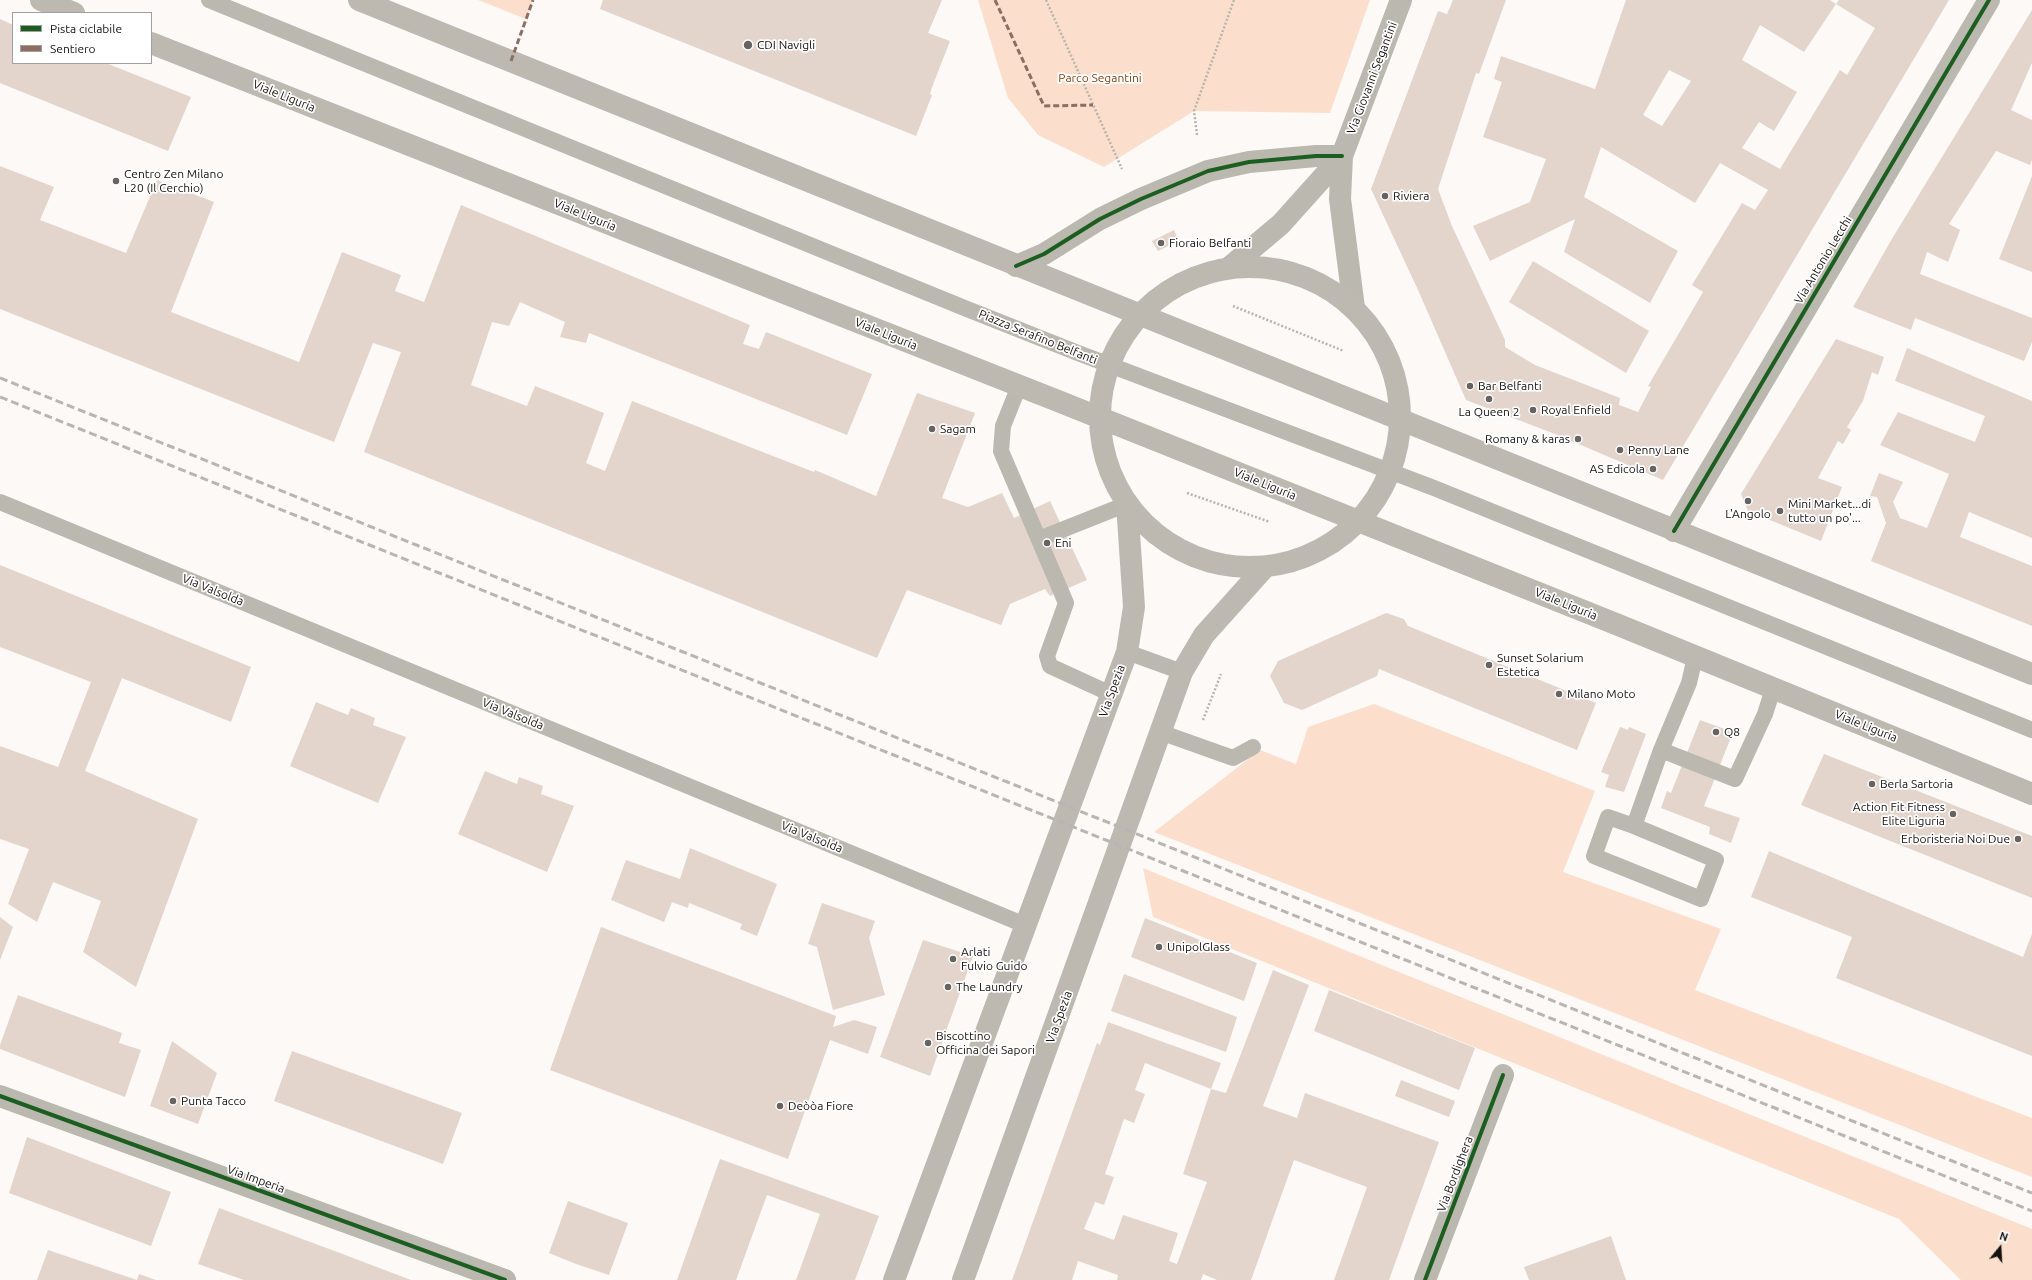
<!DOCTYPE html>
<meta charset="utf-8">
<style>
body{margin:0}
#map{position:relative;width:2032px;height:1280px;overflow:hidden;background:#fcf9f7;font-family:Ubuntu,sans-serif}
canvas{display:block}
.legend{position:absolute;left:12px;top:12px;width:140px;height:52px;box-sizing:border-box;background:#fff;border:1px solid #a1a09f;margin:0;padding:5px 7px;list-style:none;font-size:12px;color:#151210}
.legend li{display:flex;align-items:center;gap:8px;height:20px}
.legend b{width:20px;border:1px solid #a1a09f}
.north{position:absolute;left:1980px;top:1228px;width:40px;height:40px;-webkit-text-stroke:3px #fff;paint-order:stroke;rotate:18deg;font-size:11px;font-weight:700;line-height:16px;text-align:center;color:#151210}
.north::after{content:'';display:block;margin:auto;width:14px;height:18px;background:#151210;clip-path:polygon(50% 0,100% 100%,50% 72%,0 100%)}
</style>
<div id="map">
<canvas width="2032" height="1280"></canvas>
<ul class="legend">
<li><b style="height:5px;background:#1b5e20"></b>Pista ciclabile</li>
<li><b style="height:5px;background:#8d6e63"></b>Sentiero</li>
</ul>
<div class="north">N</div>
</div>
<script>
const g = document.querySelector('canvas').getContext('2d');
g.lineJoin = 'round';
function paint(path, color) {
  g.fillStyle = color;
  g.fill(path, 'evenodd');
}
function stroke(path, color, width, dash) {
  g.strokeStyle = color;
  g.lineWidth = width;
  g.lineCap = dash ? 'butt' : 'round';
  g.setLineDash(dash || []);
  g.stroke(path);
}
function write(font, color, halo, rows, align = 'center') {
  g.font = font + ' Ubuntu,sans-serif';
  g.lineWidth = 3.5;
  g.setLineDash([]);
  g.textBaseline = 'middle';
  g.strokeStyle = halo;
  g.fillStyle = color;
  for (const [text, x, y, turn = 0] of rows) {
    g.save();
    g.translate(x, y);
    g.rotate((+turn || 0) * Math.PI / 180);
    g.textAlign = isNaN(turn) ? turn : align;
    if (halo) g.strokeText(text, 0, 0);
    g.fillText(text, 0, 0);
    g.restore();
  }
}
paint(new Path2D(`
 M478,0H533L526,19Z
 M978,0H1370L1330,113L1194,111L1104,167L1038,135L1008,98Z
 M1374,704L1595,791L1563,872L1721,929L1695,990L2032,1118V1177L1154,832L1260,750L1296,764L1308,727Z
 M1143,868L2032,1229V1280H1961L1899,1219L1153,917Z`), '#fbdfcc');
paint(new Path2D(`
 M603,0H942L928,33L950,41L931,90L930,94L932,95L916,136L600,9Z
 M1453,0H1506L1479,74L1476,73L1438,189L1452,226L1505,340V347L1535,365L1620,398L1619,405L1638,412L1651,387L1648,386L1703,292L1692,285L1742,203L1755,210L1768,190L1720,163L1695,203L1601,147L1584,197L1678,251L1650,303L1564,252L1575,219L1490,261L1473,226L1530,202L1546,159L1483,137L1502,82L1494,79L1501,56L1595,89L1626,0H1830L1836,4L1804,52L1760,25L1742,60L1797,92L1774,131L1759,122L1742,148L1780,169L1840,70L1847,75L1875,28L1836,4L1839,0H1949L1663,480L1555,434L1466,400L1418,290L1371,189L1438,11L1447,14ZM1669,70L1691,81L1662,126L1643,115Z
 M2032,10V63L2011,110L2032,120V160L2030,165L1996,151L1949,224L1960,230L1948,262L1927,252L1920,274L2032,318V342L2024,361L1915,318L1911,330L1853,307L1893,237Z
 M0,19L13,25V63H106L191,97L168,151L0,83Z
 M0,166L54,187L40,220L126,253L157,180L214,202L171,312L299,362L342,252L401,275L395,291L424,302L461,205L750,325L743,344L759,349L766,332L872,374L847,435L589,333L586,343L560,337L565,322L520,302L509,326L492,322L471,385L527,406L535,386L604,413L586,463L605,471L632,401L814,472L815,470L876,496L917,393L975,413L942,498L968,507L1002,493L1014,518L1050,501L1087,580L1050,596L1045,589L1010,604L1001,625L907,590L877,658L364,452L401,352L373,343L334,442L0,309Z
 M2032,176V272L1999,259Z
 M1174,230L1179,241L1158,251L1152,241Z
 M1533,261L1649,331L1626,373L1509,302Z
 M1836,339L1884,357L1878,375L1872,372L1863,401L1847,427L1851,430L1843,444L1838,441L1818,478L1842,487L1821,541L1748,511L1741,494Z
 M1907,348L2032,401V538L1969,512L1960,537L2032,566V626L1871,561L1886,523L1877,497L1870,496L1879,473L1903,482L1893,502L1900,518L1927,528L1949,474L1880,445L1898,412L1975,442L1985,416L1895,381Z
 M0,565L251,667L231,722L122,678L85,771L198,819L136,987L83,952L101,901L53,882L37,922L8,904L29,849L0,839V746L58,767L91,682L0,647Z
 M1386,613L1404,619L1408,626L1596,703L1577,750L1379,669L1377,676L1302,710L1284,703L1270,676L1278,661Z
 M316,702L348,715L351,708L375,718L373,725L406,737L378,803L290,766Z
 M1700,720L1733,732L1704,806L1740,818L1731,843L1709,834L1710,827L1661,808L1667,791L1671,793Z
 M1620,727L1628,730L1629,727L1646,734L1624,792L1605,787L1609,775L1601,772Z
 M1824,754L2032,836V898L1801,805Z
 M485,771L517,784L519,777L543,786L541,794L574,806L547,872L458,834Z
 M690,848L777,884L757,936L740,929L742,924L689,903L688,908L672,902L664,922L611,900L626,860L680,879Z
 M1769,851L2023,957L2032,934V1056L1836,978L1852,937L1751,897Z
 M822,903L875,921L869,938L885,995L833,1010L817,947L808,944Z
 M0,917L13,927L0,960Z
 M1145,918L1257,963L1244,1001L1131,957Z
 M601,927L836,1016L833,1027L854,1020L877,1027L868,1054L830,1040L788,1159L550,1070Z
 M923,940L973,956L930,1076L880,1057Z
 M1273,970L1309,985L1263,1106L1297,1118L1305,1093L1439,1142L1389,1280H1334L1367,1187L1294,1160L1251,1280H1217L1203,1274L1201,1280H1117L1118,1275L1078,1261L1072,1280H1012L1097,1043L1100,1045L1108,1022L1221,1063L1211,1089L1226,1093ZM1145,1063L1211,1089L1183,1174L1207,1182L1177,1264L1169,1261L1178,1233L1123,1215L1114,1240L1084,1229L1095,1202L1104,1205L1114,1177L1105,1174L1124,1119L1134,1123L1145,1094L1135,1090Z
 M1124,974L1237,1017L1226,1052L1111,1011Z
 M1329,990L1475,1048L1459,1090L1314,1031Z
 M18,995L122,1033L119,1043L141,1050L125,1097L0,1049V1045Z
 M172,1041L217,1073L198,1124L150,1106Z
 M292,1051L462,1113L443,1164L274,1101Z
 M1401,1080L1455,1101L1449,1117L1395,1096Z
 M27,1137L171,1192L151,1246L9,1193Z
 M720,1159L879,1216L855,1280H796L820,1214L767,1195L736,1280H677Z
 M568,1201L628,1223L609,1275L576,1264L549,1253Z
 M219,1208L340,1253L411,1280H244L198,1264Z
 M1611,1236L1626,1280H1529L1524,1267Z
 M48,1250L137,1280H37Z
 M139,1274L156,1280H137Z`), '#e3d5cc');
stroke(new Path2D(`
 M1046,0L1122,169
 M1197,135L1194,111L1234,0
 M1233,306L1344,351
 M1187,493L1270,522
 M1203,720L1221,674`), '#b7b4ae', 2.5, [2, 2]);
stroke(new Path2D(`
 M209,0L967,309L1078,353L1434,488L2032,730
 M1019,386L1003,426L1001,451L1066,603L1047,656L1050,666L1111,694
 M0,502L1025,925
 M1039,539L1127,504
 M1127,652L1182,672
 M1160,732L1233,758L1253,747
 M1661,750L1735,779L1765,714L1773,689
 M1634,826L1608,817L1594,856L1701,899L1716,860L1634,826L1661,750L1689,683L1695,657`), '#bbb8af', 16);
stroke(new Path2D(`
 M1016,266L1044,254L1100,219L1141,199L1208,171L1249,162L1316,156H1342
 M1230,267L1281,224L1342,156
 M1354,308L1340,199L1342,156L1401,0
 M1674,531L1989,0
 M0,1096L505,1280
 M1425,1280L1503,1075`), '#bbb8af', 22);
stroke(new Path2D(`
 M41,0L74,13
 M359,0L2032,674
 M151,43L1058,401L1616,624L2032,794
 M1100 417a150 150 0 1 1 300 0a150 150 0 1 1-300 0Z
 M894,1280L1127,652L1134,607L1127,504
 M963,1280L1182,672L1204,635L1265,567`), '#bdb9b0', 22);
stroke(new Path2D(`
 M0,378L2032,1193
 M0,397L2032,1211`), '#b9b6b1', 3, [8, 4]);
stroke(new Path2D(`
 M995,0L1044,106L1093,105
 M511,61L533,0`), '#8d6e63', 3, [6, 3]);
stroke(new Path2D(`
 M1016,266L1044,254L1100,219L1141,199L1208,171L1249,162L1316,156H1342
 M1674,531L1989,0
 M0,1096L505,1280
 M1425,1280L1503,1075`), '#1b5e20', 4);
for (const [x, y, r, color] of [
 [748,45,5,"#666361"],
 [116,181,4,"#666361"],
 [1385,196,4,"#666361"],
 [1161,243,4,"#666361"],
 [1470,386,4,"#666361"],
 [1489,399,4,"#666361"],
 [1533,410,4,"#666361"],
 [932,429,4,"#666361"],
 [1578,439,4,"#666361"],
 [1620,450,4,"#666361"],
 [1653,469,4,"#666361"],
 [1748,501,4,"#666361"],
 [1780,511,4,"#666361"],
 [1047,543,4,"#666361"],
 [1489,665,4,"#666361"],
 [1559,694,4,"#666361"],
 [1716,732,4,"#666361"],
 [1872,784,4,"#666361"],
 [1953,814,4,"#666361"],
 [2018,839,4,"#666361"],
 [1159,947,4,"#666361"],
 [953,959,4,"#666361"],
 [948,987,4,"#666361"],
 [928,1043,4,"#666361"],
 [173,1101,4,"#666361"],
 [780,1106,4,"#666361"]
]) {
  const dot = new Path2D();
  dot.arc(x, y, r, 0, 2 * Math.PI);
  g.fillStyle = color;
  g.fill(dot);
  stroke(dot, '#fff', 1.5);
}
write('12px', '#151210', '#fff', [
 ["CDI Navigli",757,45],
 ["Centro Zen Milano",124,174],
 ["L20 (Il Cerchio)",124,188],
 ["Riviera",1393,196],
 ["Fioraio Belfanti",1169,243],
 ["Bar Belfanti",1478,386],
 ["Royal Enfield",1541,410],
 ["La Queen 2",1489,412,"center"],
 ["Sagam",940,429],
 ["Romany & karas",1570,439,"right"],
 ["Penny Lane",1628,450],
 ["AS Edicola",1645,469,"right"],
 ["Mini Market...di",1788,504],
 ["tutto un po'...",1788,518],
 ["L'Angolo",1748,514,"center"],
 ["Eni",1055,543],
 ["Sunset Solarium",1497,658],
 ["Estetica",1497,672],
 ["Milano Moto",1567,694],
 ["Q8",1724,732],
 ["Berla Sartoria",1880,784],
 ["Action Fit Fitness",1945,807,"right"],
 ["Elite Liguria",1945,821,"right"],
 ["Erboristeria Noi Due",2010,839,"right"],
 ["UnipolGlass",1167,947],
 ["Arlati",961,952],
 ["Fulvio Guido",961,966],
 ["The Laundry",956,987],
 ["Biscottino",936,1036],
 ["Officina dei Sapori",936,1050],
 ["Punta Tacco",181,1101],
 ["Deòòa Fiore",788,1106]
], 'left');
write('12px', '#7f4518', '#fff', [
 ["Parco Segantini",1100,78]
]);
write('12px', '#151210', '#fff', [
 ["Via Giovanni Segantini",1372,78,-69],
 ["Viale Liguria",284,96,22],
 ["Viale Liguria",585,215,22],
 ["Via Antonio Lecchi",1823,260,-59],
 ["Viale Liguria",886,334,22],
 ["Piazza Serafino Belfanti",1038,337,22],
 ["Viale Liguria",1265,484,22],
 ["Via Valsolda",213,590,22],
 ["Viale Liguria",1566,604,22],
 ["Via Spezia",1112,691,-70],
 ["Via Valsolda",513,714,22],
 ["Viale Liguria",1866,726,22],
 ["Via Valsolda",812,837,22],
 ["Via Spezia",1059,1017,-70],
 ["Via Bordighera",1455,1174,-69],
 ["Via Imperia",256,1179,20]
]);
</script>
